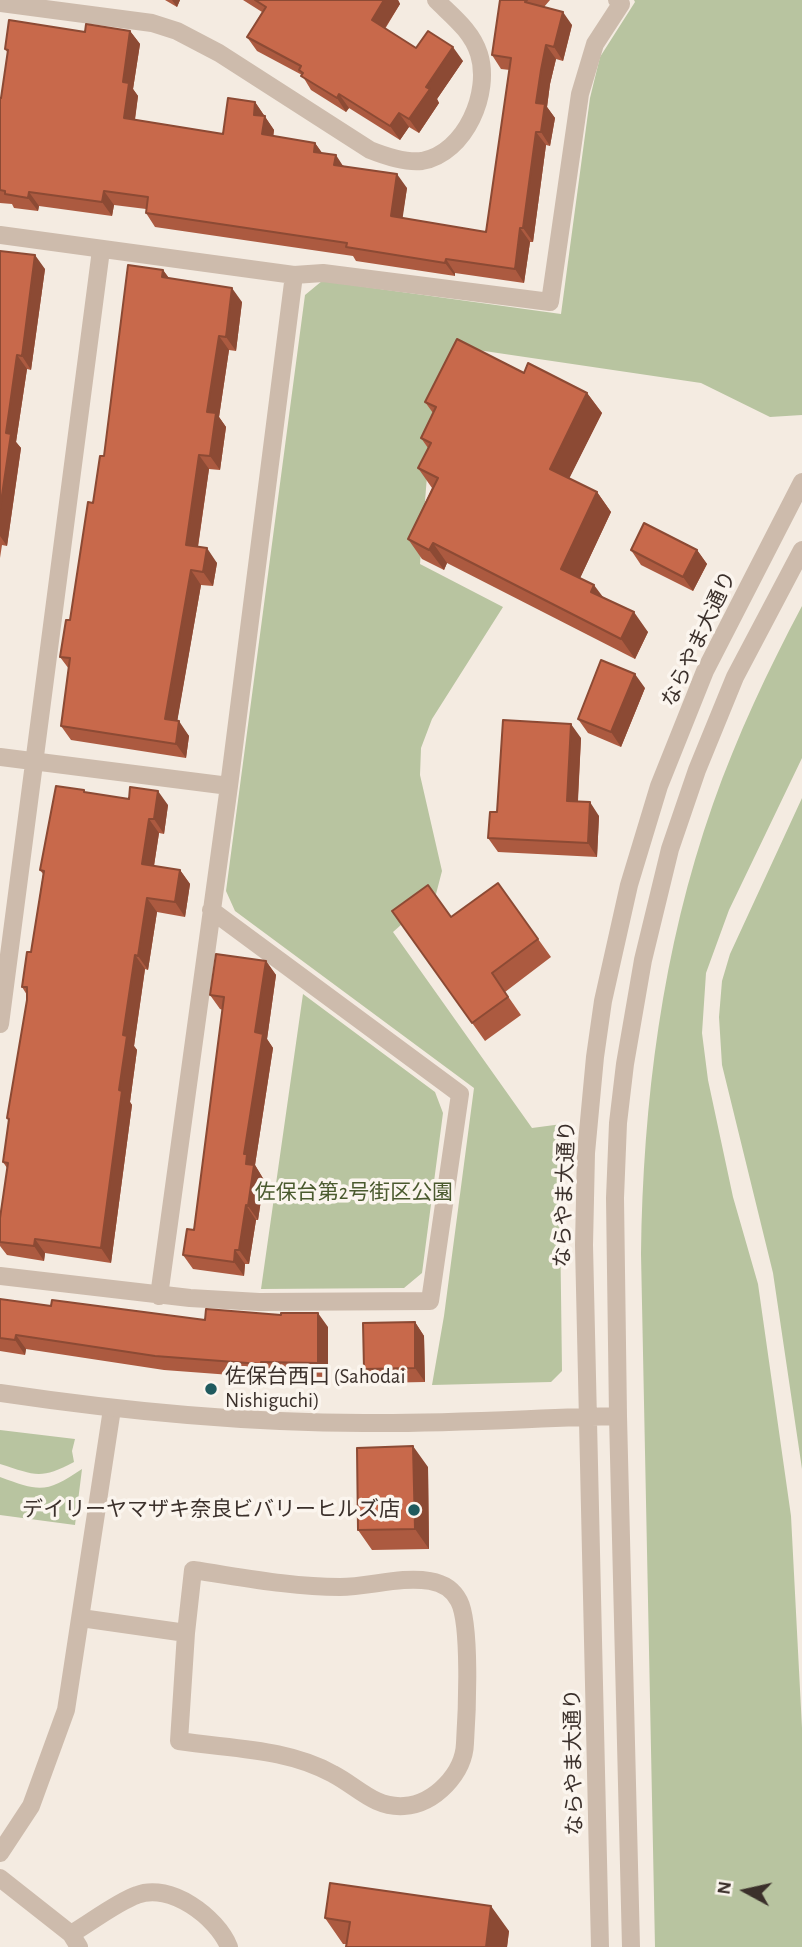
<!DOCTYPE html>
<meta charset="utf-8">
<style>
body{margin:0}
#map{position:relative;width:802px;height:1947px;overflow:hidden;background:#f4ebe1;font-family:"Alegreya Sans",sans-serif}
canvas{display:block}
.north{position:absolute;left:711px;top:1856px;width:70px;height:70px;-webkit-text-stroke:5px #fbf5ee;paint-order:stroke;rotate:278deg;font-size:19px;font-weight:700;line-height:28px;text-align:center;color:#3b302b}
.north::after{content:'';display:block;margin:auto;width:24px;height:32px;background:#3b302b;clip-path:polygon(50% 0,100% 100%,50% 72%,0 100%)}
</style>
<div id="map">
<canvas width="802" height="1947"></canvas>
<div class="north">N</div>
</div>
<script>
const g = document.querySelector('canvas').getContext('2d');
g.lineJoin = 'round';
function paint(path, color) {
  g.fillStyle = color;
  g.fill(path, 'evenodd');
}
function stroke(path, color, width, dash) {
  g.strokeStyle = color;
  g.lineWidth = width;
  g.lineCap = dash ? 'butt' : 'round';
  g.setLineDash(dash || []);
  g.stroke(path);
}
function write(font, color, halo, rows, align = 'center') {
  g.font = font + ' "Alegreya Sans","Noto Sans JP",sans-serif';
  g.lineWidth = 7;
  g.setLineDash([]);
  g.textBaseline = 'middle';
  g.strokeStyle = halo;
  g.fillStyle = color;
  for (const [text, x, y, turn = 0] of rows) {
    g.save();
    g.translate(x, y);
    g.rotate((+turn || 0) * Math.PI / 180);
    g.textAlign = isNaN(turn) ? turn : align;
    if (halo) g.strokeText(text, 0, 0);
    g.fillText(text, 0, 0);
    g.restore();
  }
}
paint(new Path2D(`
 M634,0H802V415L770,417L701,383L464,348L431,426L420,564L503,607L432,719L421,748L420,775L442,871L436,894L393,932L532,1128L562,1124L560,1216L562,1371L551,1382L432,1385L444,1316L474,1088L235,911L226,891L305,295L322,281L561,314L590,98L600,57L635,2Z
 M802,606V758L729,910L706,973L702,1033L708,1080L733,1197L758,1284L791,1516L802,1728V1947H655L641,1254C643,1102 662,949 713,804C737,736 768,670 802,606Z
 M802,798V1469L773,1273L722,1065L719,1017L722,981L730,954Z
 M303,994L435,1092L443,1113L422,1273L404,1288L261,1289Z
 M0,1430L75,1439L72,1451L74,1462C40,1480 35,1475 0,1464Z
 M82,1469L75,1525L0,1515V1477C41,1492 46,1493 82,1469Z`), '#b8c4a0');
stroke(new Path2D(`
 M0,3L152,23L177,31L219,53L370,150C385,156 405,163 422,161C466,153 491,92 479,54C472,31 452,16 436,0
 M0,235L294,275L323,273L550,302L580,94L595,44L621,4L617,0
 M0,757L229,786
 M0,1024L101,250
 M0,1276L190,1298L259,1302L430,1301L460,1094L211,910
 M159,1296L229,786L294,275
 M81,1618L186,1633L193,1570C241,1577 291,1587 340,1587C369,1587 401,1576 430,1581C442,1583 453,1589 459,1601C471,1624 467,1713 465,1743C464,1773 435,1804 404,1806C374,1808 358,1787 333,1774C287,1748 230,1749 179,1741L186,1633
 M0,1853L31,1806L66,1710L112,1409
 M0,1878L71,1934L79,1947
 M71,1934C90,1923 117,1902 137,1895C170,1882 217,1917 229,1947`), '#cdbbac', 18);
stroke(new Path2D(`
 M0,1393C121,1411 242,1423 364,1423C449,1424 534,1418 618,1416
 M600,1947L584,1245L586,1153L595,1057L603,1001L629,885L659,786L705,671L802,482
 M631,1947L618,1416L615,1198L618,1123L625,1064L643,960L670,849L697,770L735,677L802,550`), '#cdbbac', 18);
paint(new Path2D(`
 M165,0H180L177,7Z
 M243,0H398L400,4L385,29L416,48L463,61L437,99L439,103L419,133L409,127L400,140L349,108L346,112L311,90L302,75L257,51L247,37L262,12Z
 M500,0H550L544,7L572,25L563,61L556,59L550,84L547,107L555,118L550,146L546,145L533,242H530L524,283L455,273V276L356,261L353,256L155,227L146,213V209L114,205L112,216L39,206L38,211L14,208L12,204L0,203V98H1L8,53L5,49L85,32L130,31L140,44L133,89L138,96L135,120L223,134L255,102L274,130L273,136L315,143L322,153L344,166L407,188L402,218L486,232L510,70L501,69L492,55Z
 M0,251L45,269L31,370L27,369L16,442L21,448L7,546L2,545L0,558Z
 M163,270L169,278L242,302L236,351L229,350L219,417L226,427L220,470L209,469L198,547L217,563L213,586L201,585L177,721L189,736L186,758L71,740L61,726L69,669L60,657L70,620L93,503L104,456Z
 M524,373L587,393L602,413L569,478L597,492L611,512L580,578L603,598L648,632L635,659L447,563L444,570L422,559L408,539L432,488L418,468L428,448L421,438L433,413L425,402Z
 M631,550H697L707,564L693,591L641,565Z
 M645,688L621,747L588,733L578,719Z
 M581,738L578,801L599,816L597,857L498,852L488,838L497,812Z
 M86,793L168,805L164,834L159,833L154,866L180,870L190,884L185,917L157,912L148,970L145,969L134,1046L137,1050L130,1102L132,1105L111,1263L45,1253L44,1261L7,1255L0,1246V1218L7,1168L3,1162L9,1121L7,1118L27,1000V995L22,987L31,952L43,874L40,870Z
 M498,883L551,957L505,992L521,1015L485,1041L392,911L451,917Z
 M266,961L276,975L267,1039L273,1048L255,1165L264,1180L258,1220H256L249,1264H245L244,1276L193,1269L183,1255L194,1230L223,1010L220,1009L210,995Z
 M0,1299L51,1306L205,1320L328,1327V1377L271,1376V1378L164,1370L26,1349L25,1355L0,1351Z
 M415,1322L424,1336L425,1382L374,1383L364,1369Z
 M428,1467L429,1549L372,1550L358,1530Z
 M325,1918L509,1931L507,1947H346V1944H343Z`), '#ac5a40');
paint(new Path2D(`
 M172,0H180L177,7Z
 M384,0H398L400,4L381,34L372,20Z
 M563,12L572,25L563,61L554,47Z
 M130,31L140,44L133,89L138,96L133,132L124,118L123,82Z
 M546,45L556,59L550,84L547,107L555,118L550,146L541,132L536,103L541,70Z
 M453,47L463,61L437,99L439,103L419,133L409,119L426,87Z
 M339,94L349,108L346,112L337,98Z
 M255,102L274,130L272,148L262,134L254,115Z
 M399,113L409,127L400,140L390,126Z
 M536,132L546,145L533,242L523,228Z
 M315,143L325,157L314,152Z
 M336,155L345,169L334,165Z
 M397,174L407,188L401,229L391,216Z
 M104,191L114,205L112,216L102,202Z
 M29,192L39,206L38,211L28,198Z
 M520,228L530,242L524,283L515,269Z
 M35,255L45,269L31,370L22,356Z
 M446,259L455,273V276L445,263Z
 M163,270L173,284L162,277Z
 M232,288L242,302L236,351L226,337Z
 M219,336L229,350L219,417L226,427L220,470L210,456L207,412Z
 M17,355L27,369L16,442L21,448L7,546L0,536V509L6,433Z
 M587,393L602,413L564,489L550,469Z
 M199,455L209,469L196,559L186,545Z
 M597,492L611,512L575,589L561,569Z
 M433,543L447,563L444,570L429,550Z
 M207,548L217,563L213,586L203,572Z
 M697,550L707,564L693,591L683,577Z
 M191,570L201,585L175,734L165,719Z
 M594,585L609,605L591,592Z
 M634,612L648,632L635,659L621,639Z
 M635,674L645,688L621,747L611,732Z
 M179,721L189,736L186,758L176,744Z
 M571,724L581,738L577,814L567,801Z
 M158,791L168,805L164,834L154,819Z
 M590,802L599,816L597,857L588,843Z
 M149,819L159,833L152,878L142,864Z
 M180,870L190,884L185,917L175,902Z
 M147,898L157,912L148,970L138,956Z
 M135,955L145,969L134,1046L137,1050L130,1102L132,1105L111,1263L101,1248L119,1090L123,1035Z
 M266,961L276,975L267,1039L273,1048L255,1165L264,1180L258,1220L248,1206L244,1154L255,1032Z
 M246,1205L256,1220L249,1264L239,1250Z
 M35,1239L45,1253L44,1261L34,1246Z
 M235,1250L245,1264L244,1276L234,1262Z
 M318,1313L328,1327V1377L318,1363Z
 M415,1322L424,1336L425,1382L415,1368Z
 M16,1335L26,1349L25,1355L15,1340Z
 M261,1362L271,1376V1378L261,1364Z
 M413,1446L428,1467L429,1549L415,1529Z
 M491,1906L509,1931L507,1947H486Z`), '#8c4a34');
const building = new Path2D(`
 M255,0H384L372,20L416,48L428,31L453,47L426,87L430,89L409,119L399,113L390,126L339,94L337,98L301,76L303,73L299,70L301,66L247,37L266,7Z
 M500,0H527L525,2L563,12L554,47L546,45L541,70L536,103L545,104L541,132H536L523,228H520L515,269L446,259L445,263L346,247L347,243L146,213L148,197L104,191L102,202L29,192L28,198L5,194V191L0,190V98H1L8,50L5,49L9,20L85,32L86,24L130,31L123,82L129,83L124,118L223,134L228,98L255,102L254,115L265,116L262,134L315,143L314,152L336,155L334,165L397,174L391,216L486,232L511,58L492,55Z
 M0,251L35,255L22,356L17,355L6,433L11,434L0,509Z
 M128,265L163,270L162,277L232,288L226,337L219,336L207,412L216,413L210,456L199,455L186,545L207,548L203,572L191,570L165,719L179,721L176,744L61,726L70,658L60,657L66,620H70L88,502L93,503L100,456H104Z
 M457,339L524,373L528,363L587,393L550,469L597,492L561,569L594,585L591,592L634,612L621,639L433,543L429,550L408,539L438,478L418,468L431,443L421,438L436,407L425,402Z
 M644,523L697,550L683,577L631,550Z
 M601,660L635,674L611,732L578,719Z
 M503,720L571,724L567,801L590,802L588,843L488,838L490,812H497Z
 M56,786L84,790V792L129,799L130,787L158,791L154,819H149L142,864L180,870L175,902L147,898L138,956L135,955L123,1035L127,1036L119,1090L122,1091L101,1248L35,1239L34,1246L0,1242V1218L8,1163L3,1162L9,1119L7,1118L27,1000V987H22L27,952H31L44,871L40,870Z
 M498,883L538,939L492,973L508,997L472,1023L392,911L428,885L451,917Z
 M216,954L266,961L255,1032L263,1034L244,1154H247L246,1164L254,1165L248,1206L246,1205L239,1250H235L234,1262L183,1255L187,1229L194,1230L224,997L210,995Z
 M0,1299L51,1306L52,1300L205,1320L206,1309L281,1315V1313H318V1363L261,1362V1364L155,1356L16,1335L15,1340L0,1338Z
 M415,1322V1368L364,1369L363,1323Z
 M413,1446L415,1529L358,1530L357,1448Z
 M330,1883L491,1906L486,1947H346L350,1922L325,1918Z`);
paint(building, '#c8694b');
stroke(building, '#8c4a34', 2);
for (const [x, y, r, color] of [
 [211,1389,7,"#1f5a5e"],
 [414,1510,7,"#1f5a5e"]
]) {
  const dot = new Path2D();
  dot.arc(x, y, r, 0, 2 * Math.PI);
  g.fillStyle = color;
  g.fill(dot);
  stroke(dot, '#fbf5ee', 2.5);
}
write('21px', '#3b302b', '#fbf5ee', [
 ["ならやま大通り",699,639,-65],
 ["ならやま大通り",565,1194,-88],
 ["ならやま大通り",574,1762,-91]
]);
write('21px', '#4a5a2e', '#fbf5ee', [
 ["佐保台第2号街区公園",354,1193]
]);
write('21px', '#3b302b', '#fbf5ee', [
 ["佐保台西口 (Sahodai",225,1377],
 ["Nishiguchi)",225,1401],
 ["デイリーヤマザキ奈良ビバリーヒルズ店",400,1510,"right"]
], 'left');
</script>
